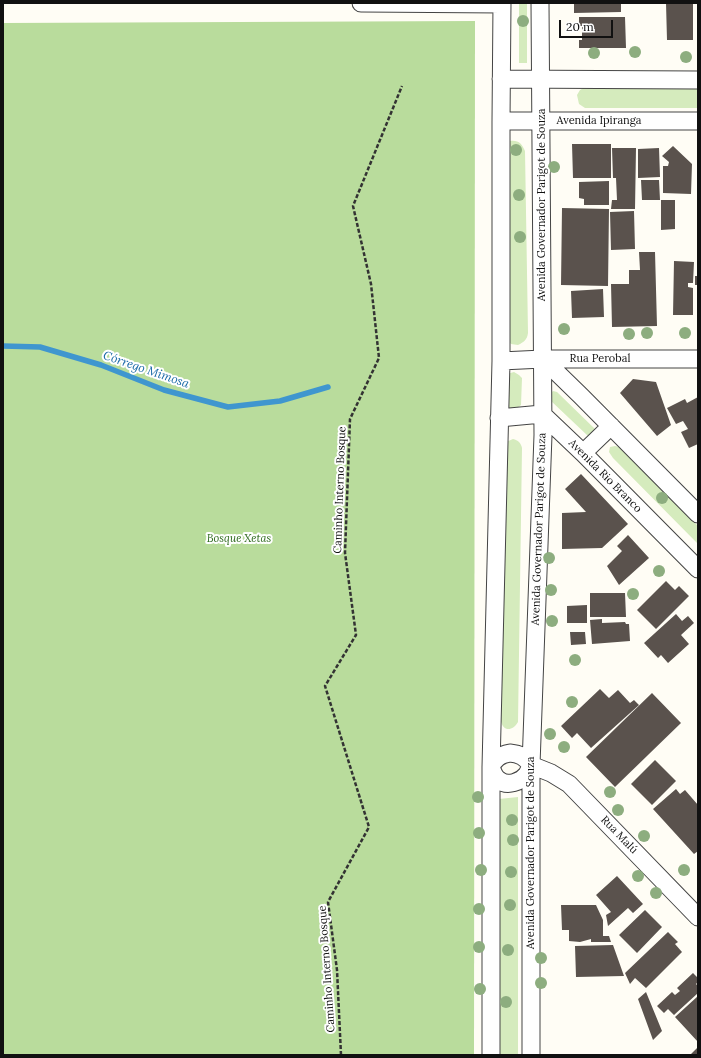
<!DOCTYPE html>
<meta charset="utf-8">
<style>
body{margin:0}
#map{position:relative;width:701px;height:1058px;overflow:hidden;background:#fffdf5;font-family:Lora,serif}
canvas{display:block}
.frame{position:absolute;inset:0;border:4px solid #111;pointer-events:none}
.scale{position:absolute;left:559px;top:20px;width:54px;height:18px;box-sizing:border-box;border:2px solid #111;border-top:0;padding-left:5px;font-size:12px;line-height:14px;white-space:nowrap;color:#111;-webkit-text-stroke:3px #fff;paint-order:stroke}
</style>
<div id="map">
<canvas width="701" height="1058"></canvas>
<div class="frame"></div>
<div class="scale">20 m</div>
</div>
<script>
const g = document.querySelector('canvas').getContext('2d');
g.lineJoin = 'round';
function paint(path, color) {
  g.fillStyle = color;
  g.fill(path, 'evenodd');
}
function stroke(path, color, width, dash) {
  g.strokeStyle = color;
  g.lineWidth = width;
  g.lineCap = dash ? 'butt' : 'round';
  g.setLineDash(dash || []);
  g.stroke(path);
}
function write(font, color, halo, rows, align = 'center') {
  g.font = font + ' Lora,serif';
  g.lineWidth = 4;
  g.setLineDash([]);
  g.textBaseline = 'middle';
  g.strokeStyle = halo;
  g.fillStyle = color;
  for (const [text, x, y, turn = 0] of rows) {
    g.save();
    g.translate(x, y);
    g.rotate((+turn || 0) * Math.PI / 180);
    g.textAlign = isNaN(turn) ? turn : align;
    if (halo) g.strokeText(text, 0, 0);
    g.fillText(text, 0, 0);
    g.restore();
  }
}
paint(new Path2D(`
 M519,3H527V63H519Z
 M587,86L698,88V108H585L579,104L577,95L580,90Z
 M510,141C519,140 522,144 525,151L528,333C527,340 524,342 518,345L511,344L507,339L508,143Z
 M514,372L519,375L522,378L521,405C517,409 513,409 508,408L507,374Z
 M553,391L557,392L595,429L588,436L550,400L551,393Z
 M513,439C518,440 521,443 522,448L518,722C513,731 503,732 501,721L506,442Z
 M615,446L619,447L698,526V544L613,458L609,452L610,447Z
 M518,797V1055H499V799Z`), '#d5ebbd');
paint(new Path2D(`
 M475,21L474,1055H3V23Z`), '#b9dc9c');
stroke(new Path2D(`
 M3,346L40,347L101,365L164,390L228,407L280,401L328,387`), '#3f96cf', 5.5);
paint(new Path2D(`
 M574,3H621V12L574,13Z
 M666,3H693V40H667Z
 M579,17H625L626,48H579V40H582V26H579Z
 M572,144H611V178H573Z
 M673,146L692,164L691,194L663,193V166H668L669,162L662,156Z
 M612,148H636L635,209H611L612,200H617L616,178H613Z
 M659,148L660,177L638,178V149Z
 M641,180H659L660,200H642Z
 M609,181V205H584V199L579,198V182Z
 M661,200H675V229L661,230Z
 M562,208L609,209L608,286L561,285Z
 M634,211L635,249L611,250L610,212Z
 M639,252H655L657,326L612,327L611,284H629V270H640Z
 M674,261L694,262L693,283H688V287L693,288V315H673Z
 M695,276H698V285H695Z
 M603,289L604,317L572,318L571,291Z
 M633,379L656,382L671,425L657,436L620,393Z
 M698,397V444L689,448L681,432L688,429L683,421L676,424L667,408L685,399L687,403Z
 M581,474L628,524L602,548L562,549V513L586,512L565,489Z
 M628,535L649,558L619,585L607,566L622,551L617,546Z
 M666,581L675,590L679,586L689,596L656,629L637,610Z
 M590,593H625L626,617H590Z
 M587,605V623H567V606Z
 M676,614L682,621L688,616L694,623L681,635L689,644L668,663L661,655L658,658L644,643Z
 M602,619V623L625,622L626,624H629L630,641L592,644L590,620Z
 M570,632H585L586,644L571,645Z
 M600,689L609,698L618,690L630,703L634,700L639,705L591,748L577,733L572,738L561,726Z
 M652,693L681,723L615,787L586,757Z
 M655,760L676,781L652,805L631,784Z
 M676,789L680,794L685,790L698,805V851L694,854L653,809Z
 M617,876L643,904L633,913L628,908L608,926L606,915L611,912L596,895Z
 M561,905H596L603,920V936H609L611,942H591V939L580,942L569,941V930H562Z
 M645,910L662,927L637,953L619,935Z
 M668,932L678,942L675,944L682,952L646,988L635,978L630,984L625,973Z
 M613,945L624,976L576,977L575,946Z
 M693,973L698,978V982L696,984L698,986V993L674,1015L668,1009L664,1013L657,1006L672,992L675,995L680,991L677,988Z
 M646,992L662,1031L653,1040L638,999Z
 M698,996V1042L675,1017Z
 M698,1047V1055H692L691,1054Z`), '#5a524d');
const minor = new Path2D(`
 M361,3L502,4
 M501,79L698,80
 M501,121H698
 M543,359L581,396L698,514
 M501,361L543,359H698
 M499,418L542,414L583,453L698,569
 M583,453L611,426
 M510,753C520,754 525,757 531,765C530,768 529,771 527,774C521,782 507,787 499,780C494,777 493,772 491,767C495,758 500,755 510,753Z
 M531,765L551,773L569,784L698,917
 M491,1055V767L501,361V121L502,3
 M531,1055V765L543,435L540,3`);
stroke(minor, '#444', 19);
stroke(new Path2D(`
 M341,1055L337,970L328,902L369,827L325,686L356,635L345,553L350,419L379,358L371,284L353,206L402,86`), '#333', 2.5, [4, 2]);
stroke(minor, '#fff', 17);
g.fillStyle = '#8dad7f';
for (const [x, y] of [
 [523,21],
 [635,52],
 [594,53],
 [686,57],
 [516,150],
 [554,167],
 [519,195],
 [520,237],
 [564,329],
 [647,333],
 [685,333],
 [629,334],
 [662,498],
 [549,558],
 [659,571],
 [551,590],
 [633,594],
 [552,621],
 [575,660],
 [572,702],
 [550,734],
 [564,747],
 [610,792],
 [478,797],
 [618,810],
 [512,820],
 [479,833],
 [644,836],
 [513,840],
 [481,870],
 [684,870],
 [511,872],
 [638,876],
 [656,893],
 [510,905],
 [479,909],
 [479,947],
 [508,950],
 [541,958],
 [541,983],
 [480,989],
 [506,1002]
]) {
  g.beginPath();
  g.arc(x, y, 6, 0, 2 * Math.PI);
  g.fill();
}
write('11px', '#111', '#fff', [
 ["Avenida Ipiranga",599,121],
 ["Avenida Governador Parigot de Souza",542,205,-90],
 ["Rua Perobal",600,359],
 ["Avenida Rio Branco",605,476,45],
 ["Caminho Interno Bosque",340,490,-88],
 ["Avenida Governador Parigot de Souza",539,529,-88],
 ["Rua Malú",619,835,46],
 ["Avenida Governador Parigot de Souza",531,853,-90],
 ["Caminho Interno Bosque",327,969,-94]
]);
write('italic 11px', '#2f6b1f', '#fff', [
 ["Bosque Xetas",239,539]
]);
write('italic 12px', '#1768a6', '#fff', [
 ["Córrego Mimosa",146,370,19]
]);
</script>
